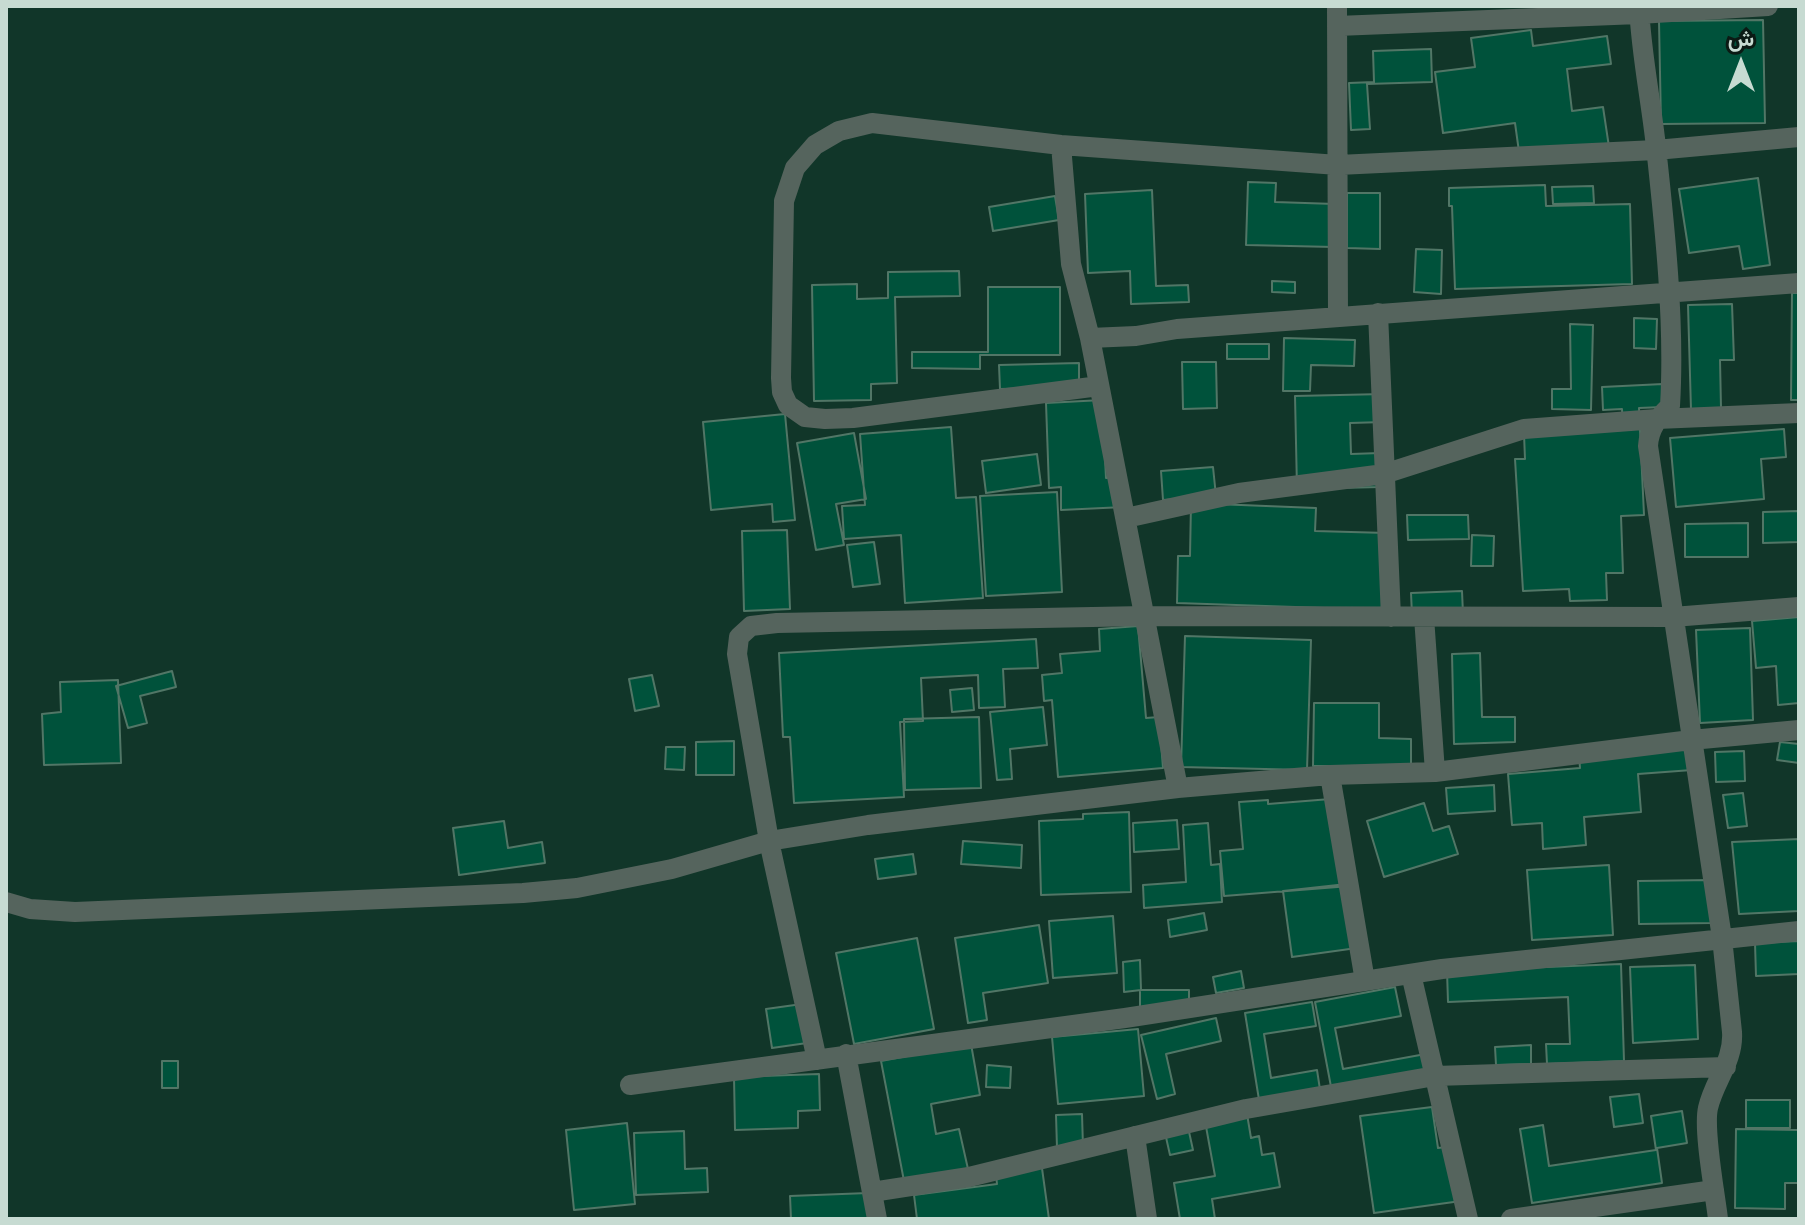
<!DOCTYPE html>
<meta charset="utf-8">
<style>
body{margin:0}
#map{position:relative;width:1805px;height:1225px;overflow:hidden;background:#113629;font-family:"Sofia Sans Condensed",Vazirmatn,sans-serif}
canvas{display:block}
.frame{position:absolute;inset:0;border:8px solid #c7dbd2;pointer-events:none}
.north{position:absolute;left:1701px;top:24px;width:80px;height:80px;-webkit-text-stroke:6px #0b1a14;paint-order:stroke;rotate:0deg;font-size:22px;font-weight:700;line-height:32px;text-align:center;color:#c7dbd2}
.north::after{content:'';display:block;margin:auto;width:28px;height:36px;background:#c7dbd2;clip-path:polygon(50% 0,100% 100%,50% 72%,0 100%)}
</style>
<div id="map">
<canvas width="1805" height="1225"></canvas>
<div class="frame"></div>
<div class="north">ش</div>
</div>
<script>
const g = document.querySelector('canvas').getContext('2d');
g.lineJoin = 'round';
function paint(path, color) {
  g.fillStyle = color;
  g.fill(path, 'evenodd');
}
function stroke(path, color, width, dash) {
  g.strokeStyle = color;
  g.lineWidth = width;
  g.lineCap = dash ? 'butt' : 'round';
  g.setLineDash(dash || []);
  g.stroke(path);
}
const building = new Path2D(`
 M1763,20L1765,123L1661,124L1659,21Z
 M1531,30L1533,46L1607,36L1611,64L1567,69L1572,111L1603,107L1609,147L1520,159L1515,123L1443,133L1435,72L1475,67L1471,38Z
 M1431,49L1432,82L1367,84L1370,129L1351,130L1349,83L1374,82L1373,51Z
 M1758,178L1770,265L1743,269L1739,246L1689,253L1679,189Z
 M1248,182L1276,183L1275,202L1335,204L1334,247L1246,245Z
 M1545,185L1546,206L1630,204L1632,284L1455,289L1452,206H1449V188Z
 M1593,186L1594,203L1553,204L1552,187Z
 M1152,190L1156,286L1188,285L1189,302L1131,304L1130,271L1088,273L1085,194Z
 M1347,193H1380V249L1347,248Z
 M1055,196L1059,220L993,231L989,207Z
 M1416,249L1442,250L1441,294L1414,292Z
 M959,271L960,296L895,297L897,383L871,384V400L814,401L812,285L857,284V299L888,298V272Z
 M1272,281L1295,282V293L1272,292Z
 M988,287H1060V355H980V369L912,368V352H988Z
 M1792,293H1799V400H1791Z
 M1732,304L1734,360H1720L1721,408L1691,410L1688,305Z
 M1634,318L1657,319L1656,349L1634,348Z
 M1570,324L1593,325L1591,410L1552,409V389H1571Z
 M1284,338L1355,340L1354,366L1311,365L1310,391H1283Z
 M1227,344H1269V359H1227Z
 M1182,362H1216L1217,408L1183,409Z
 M1079,363V387L1000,389L999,365Z
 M1663,384V407L1639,408L1644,515L1621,516L1623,573H1606L1607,600L1570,601L1569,589L1523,591L1515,459H1525L1524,434L1623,430L1622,409L1603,410L1602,387Z
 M1384,394V422L1350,423L1351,454L1380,453V487L1297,489L1295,396Z
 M1102,400L1106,478L1123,477L1124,507L1061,510V487L1049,488L1046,403Z
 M785,414L795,520L773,522L772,504L711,510L703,422Z
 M951,427L956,498L976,497L983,598L905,603L901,535L844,539L842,506L865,505L860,434Z
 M1784,429L1786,457L1761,459L1764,499L1676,507L1670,438Z
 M854,433L866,499L836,504L844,545L816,550L797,443Z
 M1037,454L1041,485L986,493L982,461Z
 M1213,467L1216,496L1163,500L1161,471Z
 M1057,492L1062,592L986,596L980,496Z
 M1191,503L1316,508L1315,531L1387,533L1384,610L1177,603L1178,556H1190Z
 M1799,511V542L1763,543V512Z
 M1407,515H1468L1469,539L1408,540Z
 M1748,523V557H1685V524Z
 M787,530L790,609L744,611L742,531Z
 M1472,535L1494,536L1493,566H1471Z
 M874,542L880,584L853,587L847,545Z
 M1462,591L1463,614L1412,615L1411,593Z
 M1799,617V703L1778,705L1776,666L1756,668L1752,621Z
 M1138,626L1146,718L1159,717L1163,768L1058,777L1052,700L1044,701L1042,675L1062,673L1060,654L1100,651L1099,629Z
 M1750,628L1753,720L1700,723L1696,630Z
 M1185,636L1311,640L1307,770L1181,767Z
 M1036,639L1038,668L1003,669L1005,707L979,708L978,675L921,678L923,721L900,722L904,797L794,803L790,737H783L779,653Z
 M1480,653L1482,717H1515V742L1454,744L1452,654Z
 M172,671L176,687L140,696L147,723L128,728L116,686Z
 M652,675L659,706L635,711L629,679Z
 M118,680L121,763L44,765L42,714L61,712L60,682Z
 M972,688L974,710L952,712L950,690Z
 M1314,703H1379V738L1411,739V766H1313Z
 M1043,707L1047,745L1010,749L1012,779L997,780L990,712Z
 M979,717L981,788L905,790L904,719Z
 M734,741V775H696V742Z
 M1780,742L1799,744V763L1777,760Z
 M666,747H685L684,770L665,769Z
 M1691,747L1692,770L1638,774L1641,812L1584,817L1586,845L1543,849L1542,823L1512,825L1508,774L1580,768L1579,756Z
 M1744,751L1745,781L1716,782L1715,752Z
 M1494,785L1495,811L1448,814L1446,788Z
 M1743,793L1747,826L1728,828L1723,795Z
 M1343,798L1350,886L1224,896L1220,851L1243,849L1239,802L1268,800V804Z
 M1424,803L1433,831L1449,826L1458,854L1384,877L1367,821Z
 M1129,812L1131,892L1041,895L1039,821L1083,819V814Z
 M1177,820L1179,849L1134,852L1133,823Z
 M504,821L508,848L542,842L545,863L459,875L453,828Z
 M1208,823L1211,865L1220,864L1222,902L1144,908L1143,885L1186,882L1183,825Z
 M1799,839V911L1739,914L1732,842Z
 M963,841L1022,845L1021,868L961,864Z
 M913,854L916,874L878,879L875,859Z
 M1609,865L1613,935L1532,940L1527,870Z
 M1712,880V923L1639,924L1638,881Z
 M1356,883L1364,947L1292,957L1283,891Z
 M1204,913L1207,930L1170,937L1168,920Z
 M1113,916L1117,973L1053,978L1049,921Z
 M1039,925L1048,983L983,993L987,1020L968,1023L955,938Z
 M917,938L934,1029L854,1044L836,953Z
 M1799,941V974L1756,976L1755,943Z
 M1140,960L1141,990L1124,992L1123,962Z
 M1621,964L1624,1061L1547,1064L1546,1044H1570L1568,997L1448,1002L1447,971Z
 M1695,965L1698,1039L1633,1043L1630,967Z
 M1241,971L1244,988L1216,993L1213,977Z
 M1395,987L1401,1016L1335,1028L1343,1069L1431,1053L1435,1073L1332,1092L1315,1002Z
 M1140,990H1189V1007H1140Z
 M1312,1002L1316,1026L1264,1034L1271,1078L1317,1070L1321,1096L1260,1106L1245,1013Z
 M802,1004L807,1043L772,1048L766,1009Z
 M1216,1018L1221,1041L1166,1054L1175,1094L1157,1099L1141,1035Z
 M1138,1029L1144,1096L1058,1104L1052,1037Z
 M971,1044L980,1095L931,1104L936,1134L959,1129L968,1169L904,1181L881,1061Z
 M1531,1045V1064L1496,1065L1495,1047Z
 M162,1061H178V1088H162Z
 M987,1065L1011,1067L1010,1088L986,1087Z
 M819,1074L820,1110L798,1111V1128L735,1130L734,1077Z
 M1639,1094L1643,1123L1614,1127L1610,1097Z
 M1746,1100H1790V1128H1746Z
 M1432,1107L1438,1148L1453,1146L1461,1201L1374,1213L1360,1116Z
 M1682,1111L1687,1143L1657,1148L1662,1183L1532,1203L1520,1129L1543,1125L1549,1166L1656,1150L1651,1116Z
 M1082,1114L1083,1147L1057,1148L1056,1115Z
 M1247,1114L1251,1138L1259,1136L1262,1155L1274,1153L1280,1187L1212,1199L1215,1219H1180L1174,1183L1215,1176L1205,1121Z
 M1186,1118L1193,1150L1170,1155L1163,1124Z
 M627,1123L635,1204L574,1210L566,1130Z
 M1736,1129L1799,1130V1183H1785V1209L1735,1208Z
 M684,1131L685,1169L707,1168L708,1192L636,1195L634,1133Z
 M1041,1161L1049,1219H917L914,1195L997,1184L995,1167Z
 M868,1193L869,1219H791L790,1196Z`);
paint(building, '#00523b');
stroke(building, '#517666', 2);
stroke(new Path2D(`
 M1337,6L1338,317
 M1639,6C1641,53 1651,100 1656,147C1665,229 1675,324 1670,406C1658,418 1649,428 1648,446L1722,938L1732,1032C1734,1061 1714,1081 1708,1108C1703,1130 1715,1193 1718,1219
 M1337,26L1639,14L1768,6
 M1061,145L1071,264L1090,338
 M1378,313L1391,617
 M1099,386L853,418L825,419L805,417L788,405L782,392L781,378L784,201L795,168L815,145L839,131L872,123L1061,145L1338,165L1656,150L1799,137
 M1126,518L1239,493L1384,474L1524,429L1657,419L1799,413
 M1424,617L1435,772
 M1330,775L1365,981
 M1178,788L1090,338L1136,336L1177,329L1799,283
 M6,902L30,909L75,912L523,893L577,888L672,869L769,841L868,825L1178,788L1330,775L1435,772L1691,740L1799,730
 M1411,974L1468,1219
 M846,1054L877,1219
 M817,1060L769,841L737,654L739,637L751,626L777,623L1145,616L1673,617L1799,607
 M630,1085L1125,1018L1442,969L1799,931
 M1135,1136L1147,1219
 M872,1192L969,1177L1246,1109L1435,1076L1726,1067
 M1511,1219L1714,1190`), '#55645d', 20);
</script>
